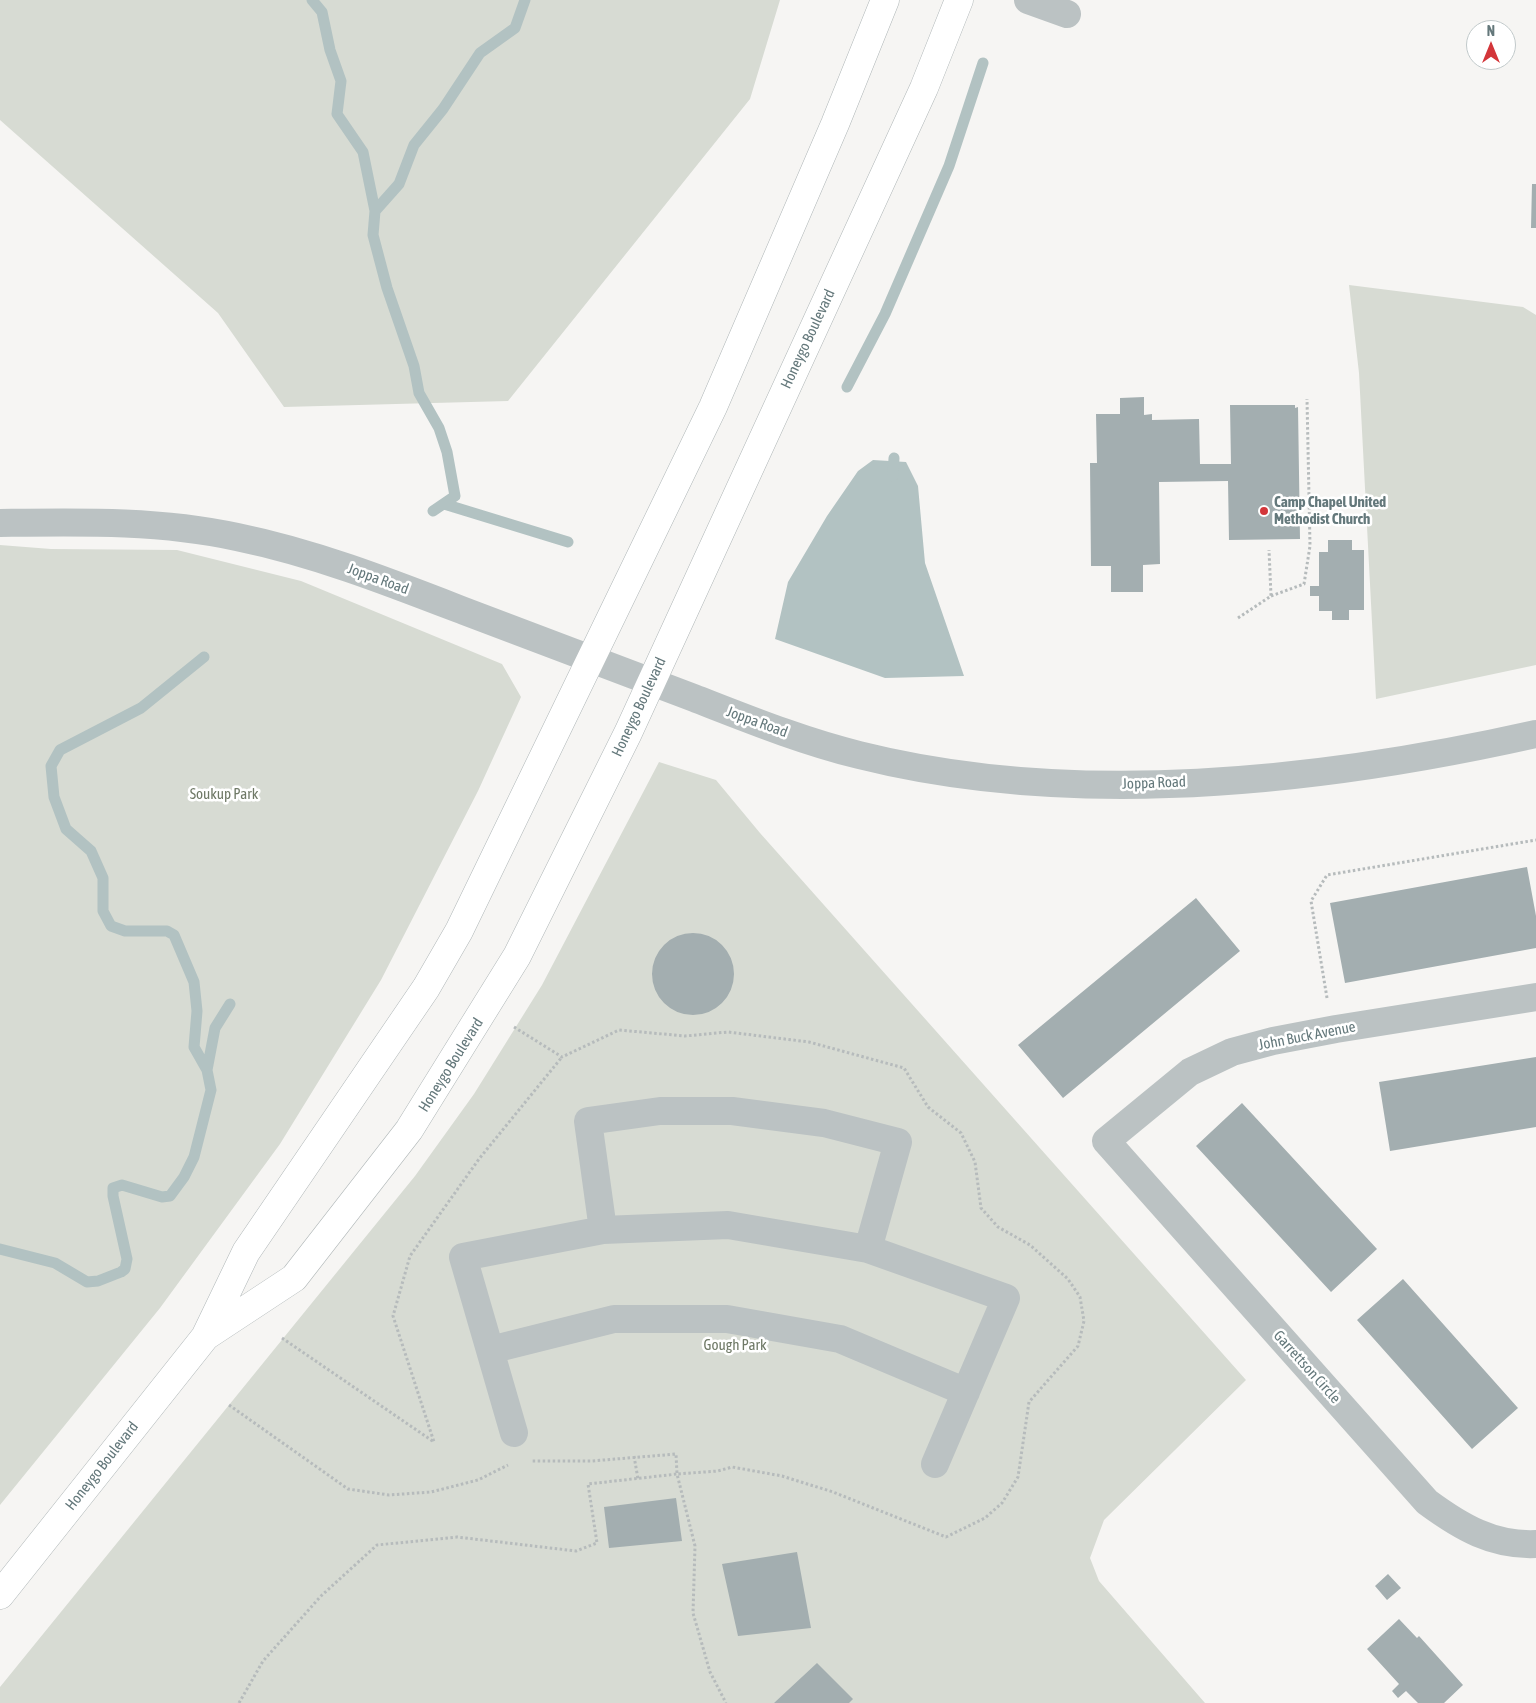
<!DOCTYPE html>
<style>
body{margin:0}
#map{position:relative;width:1536px;height:1703px;overflow:hidden;background:#f6f5f3;font-family:"Asap Condensed",sans-serif}
canvas{display:block}
.north{position:absolute;left:1466px;top:20px;width:50px;height:50px;box-sizing:border-box;background:#fff;border:1px solid #c1c9ca;border-radius:50%;rotate:0deg;font-size:14px;font-weight:700;line-height:20px;text-align:center;color:#64787b}
.north::after{content:'';display:block;margin:auto;width:18px;height:22px;background:#d3363a;clip-path:polygon(50% 0,100% 100%,50% 72%,0 100%)}
</style>
<div id="map">
<canvas width="1536" height="1703"></canvas>
<div class="north">N</div>
</div>
<script>
const g = document.querySelector('canvas').getContext('2d');
g.lineJoin = 'round';
function paint(path, color) {
  g.fillStyle = color;
  g.fill(path, 'evenodd');
}
function stroke(path, color, width, dash) {
  g.strokeStyle = color;
  g.lineWidth = width;
  g.lineCap = dash ? 'butt' : 'round';
  g.setLineDash(dash || []);
  g.stroke(path);
}
function write(font, color, halo, rows, align = 'center') {
  g.font = font + ' "Asap Condensed",sans-serif';
  g.lineWidth = 5;
  g.setLineDash([]);
  g.textBaseline = 'middle';
  g.strokeStyle = halo;
  g.fillStyle = color;
  for (const [text, x, y, turn = 0] of rows) {
    g.save();
    g.translate(x, y);
    g.rotate((+turn || 0) * Math.PI / 180);
    g.textAlign = isNaN(turn) ? turn : align;
    if (halo) g.strokeText(text, 0, 0);
    g.fillText(text, 0, 0);
    g.restore();
  }
}
paint(new Path2D(`
 M0,0H780L750,99L508,401L284,407L218,313L0,120Z
 M1349,285L1523,307L1536,315V665L1376,699L1359,373Z
 M0,545L51,549L177,550L301,581L502,664L521,697L478,791L381,980L280,1144L160,1308L0,1505Z
 M659,762L716,780L760,833L1246,1380L1104,1520L1090,1558L1099,1581L1205,1703H0V1687L415,1176L474,1094L542,985Z`), '#d7dbd3');
paint(new Path2D(`
 M873,460L906,462L918,486L925,563L964,676L885,678L775,639L788,582L827,516L858,471Z`), '#b2c2c2');
stroke(new Path2D(`
 M312,0L322,12L330,50L341,81L337,114L363,152L375,211L373,235L387,288L414,366L419,393L439,428L447,452L455,496L433,511
 M375,211L399,184L414,145L443,109L480,53L515,28L525,0
 M847,387L885,314L949,166L983,63
 M893,476L894,458
 M444,504L568,542
 M207,1070L215,1028L230,1004
 M0,1249L55,1263L87,1282L98,1281L121,1272L125,1269L127,1259L113,1196V1188L122,1185L162,1197L170,1196L184,1177L194,1157L211,1090L207,1070L194,1047L197,1011L194,982L174,935L167,931H125L111,926L103,911V878L91,851L66,829L54,797L51,766L60,750L141,708L204,657`), '#b2c2c2', 11);
paint(new Path2D(`
 M1532,184H1536V228H1531Z
 M1144,397V415L1152,414V420L1199,419L1200,464H1231L1230,405H1295V408L1298,407L1300,539L1229,540L1228,481L1159,482L1160,564L1143,565V592H1111V566H1091L1090,463H1097L1096,414H1120V398Z
 M1328,540H1352V550H1364V610H1349V620H1332V611H1319V596H1310V586H1319V552H1328Z
 M1527,867L1536,916V948L1345,983L1330,903Z
 M1196,898L1240,951L1063,1098L1018,1045Z
 M652 974a41 41 0 1 1 82 0a41 41 0 1 1-82 0Z
 M1536,1057V1127L1390,1151L1379,1082Z
 M1242,1103L1377,1249L1331,1292L1196,1146Z
 M1403,1279L1518,1408L1472,1449L1357,1320Z
 M676,1498L682,1541L609,1548L604,1507Z
 M797,1552L811,1628L738,1636L722,1564Z
 M1388,1574L1401,1588L1387,1600L1375,1586Z
 M1399,1619L1417,1638L1419,1636L1463,1685L1444,1703H1418L1406,1691L1398,1698L1392,1691L1399,1684L1367,1649Z
 M817,1663L853,1699L849,1703H774Z`), '#a3aeb0');
const major = new Path2D(`
 M206,1336L294,1278L409,1130L517,956L628,733L924,88L959,0
 M0,1595L205,1337L246,1252L426,988L459,931L713,407L835,124L885,0`);
stroke(major, '#afb6b7', 29);
stroke(new Path2D(`
 M1271,596L1304,584L1310,546L1307,399
 M1238,618L1271,596L1269,550
 M1327,998L1311,901L1327,875L1536,840
 M514,1027L562,1057L619,1030L685,1036L728,1032L809,1042L904,1068L928,1107L961,1133L975,1162L981,1208L998,1227L1030,1245L1068,1279L1080,1297L1084,1321L1078,1346L1029,1402L1018,1477L1002,1503L985,1518L946,1537L833,1492L782,1476L732,1467L718,1471L677,1474L676,1454L592,1461H531
 M282,1338L434,1442L393,1316L410,1256L479,1159L562,1057
 M229,1405L348,1489L389,1495L431,1492L478,1480L508,1465
 M634,1456L638,1479
 M239,1703L263,1661L321,1596L377,1545L457,1537L576,1551L597,1543L588,1484L677,1474L695,1546L693,1613L710,1672L726,1703`), '#b6bbbc', 3, [2.5, 2.5]);
stroke(new Path2D(`
 M1028,0L1067,14
 M0,523C79,522 159,520 237,537C315,553 389,582 464,611C540,640 617,669 694,698C748,719 802,741 859,755C1074,809 1322,782 1536,734
 M1536,997L1336,1029L1273,1041L1232,1052L1190,1072L1106,1141L1427,1502C1461,1527 1493,1546 1536,1544
 M603,1230L588,1121L660,1111H732L824,1123L898,1142L868,1249
 M490,1350L614,1319H727L840,1339L966,1392
 M514,1433L463,1257L603,1230L728,1225L868,1249L1006,1298L935,1464`), '#bbc2c3', 28);
stroke(major, '#fff', 28);
for (const [x, y, r, color] of [
 [1264,511,5,"#d3363a"]
]) {
  const dot = new Path2D();
  dot.arc(x, y, r, 0, 2 * Math.PI);
  g.fillStyle = color;
  g.fill(dot);
  stroke(dot, '#fff', 2);
}
write('15px', '#64787b', '#fff', [
 ["Honeygo Boulevard",808,339,-65],
 ["Joppa Road",378,579,20],
 ["Honeygo Boulevard",639,707,-65],
 ["Joppa Road",757,722,20],
 ["Joppa Road",1154,783,-2],
 ["John Buck Avenue",1307,1036,-11],
 ["Honeygo Boulevard",451,1065,-58],
 ["Garrettson Circle",1307,1367,48],
 ["Honeygo Boulevard",102,1466,-52]
]);
write('bold 15px', '#64787b', '#fff', [
 ["Camp Chapel United",1274,502],
 ["Methodist Church",1274,519]
], 'left');
write('15px', '#6f7966', '#fff', [
 ["Soukup Park",224,794],
 ["Gough Park",735,1345]
]);
</script>
